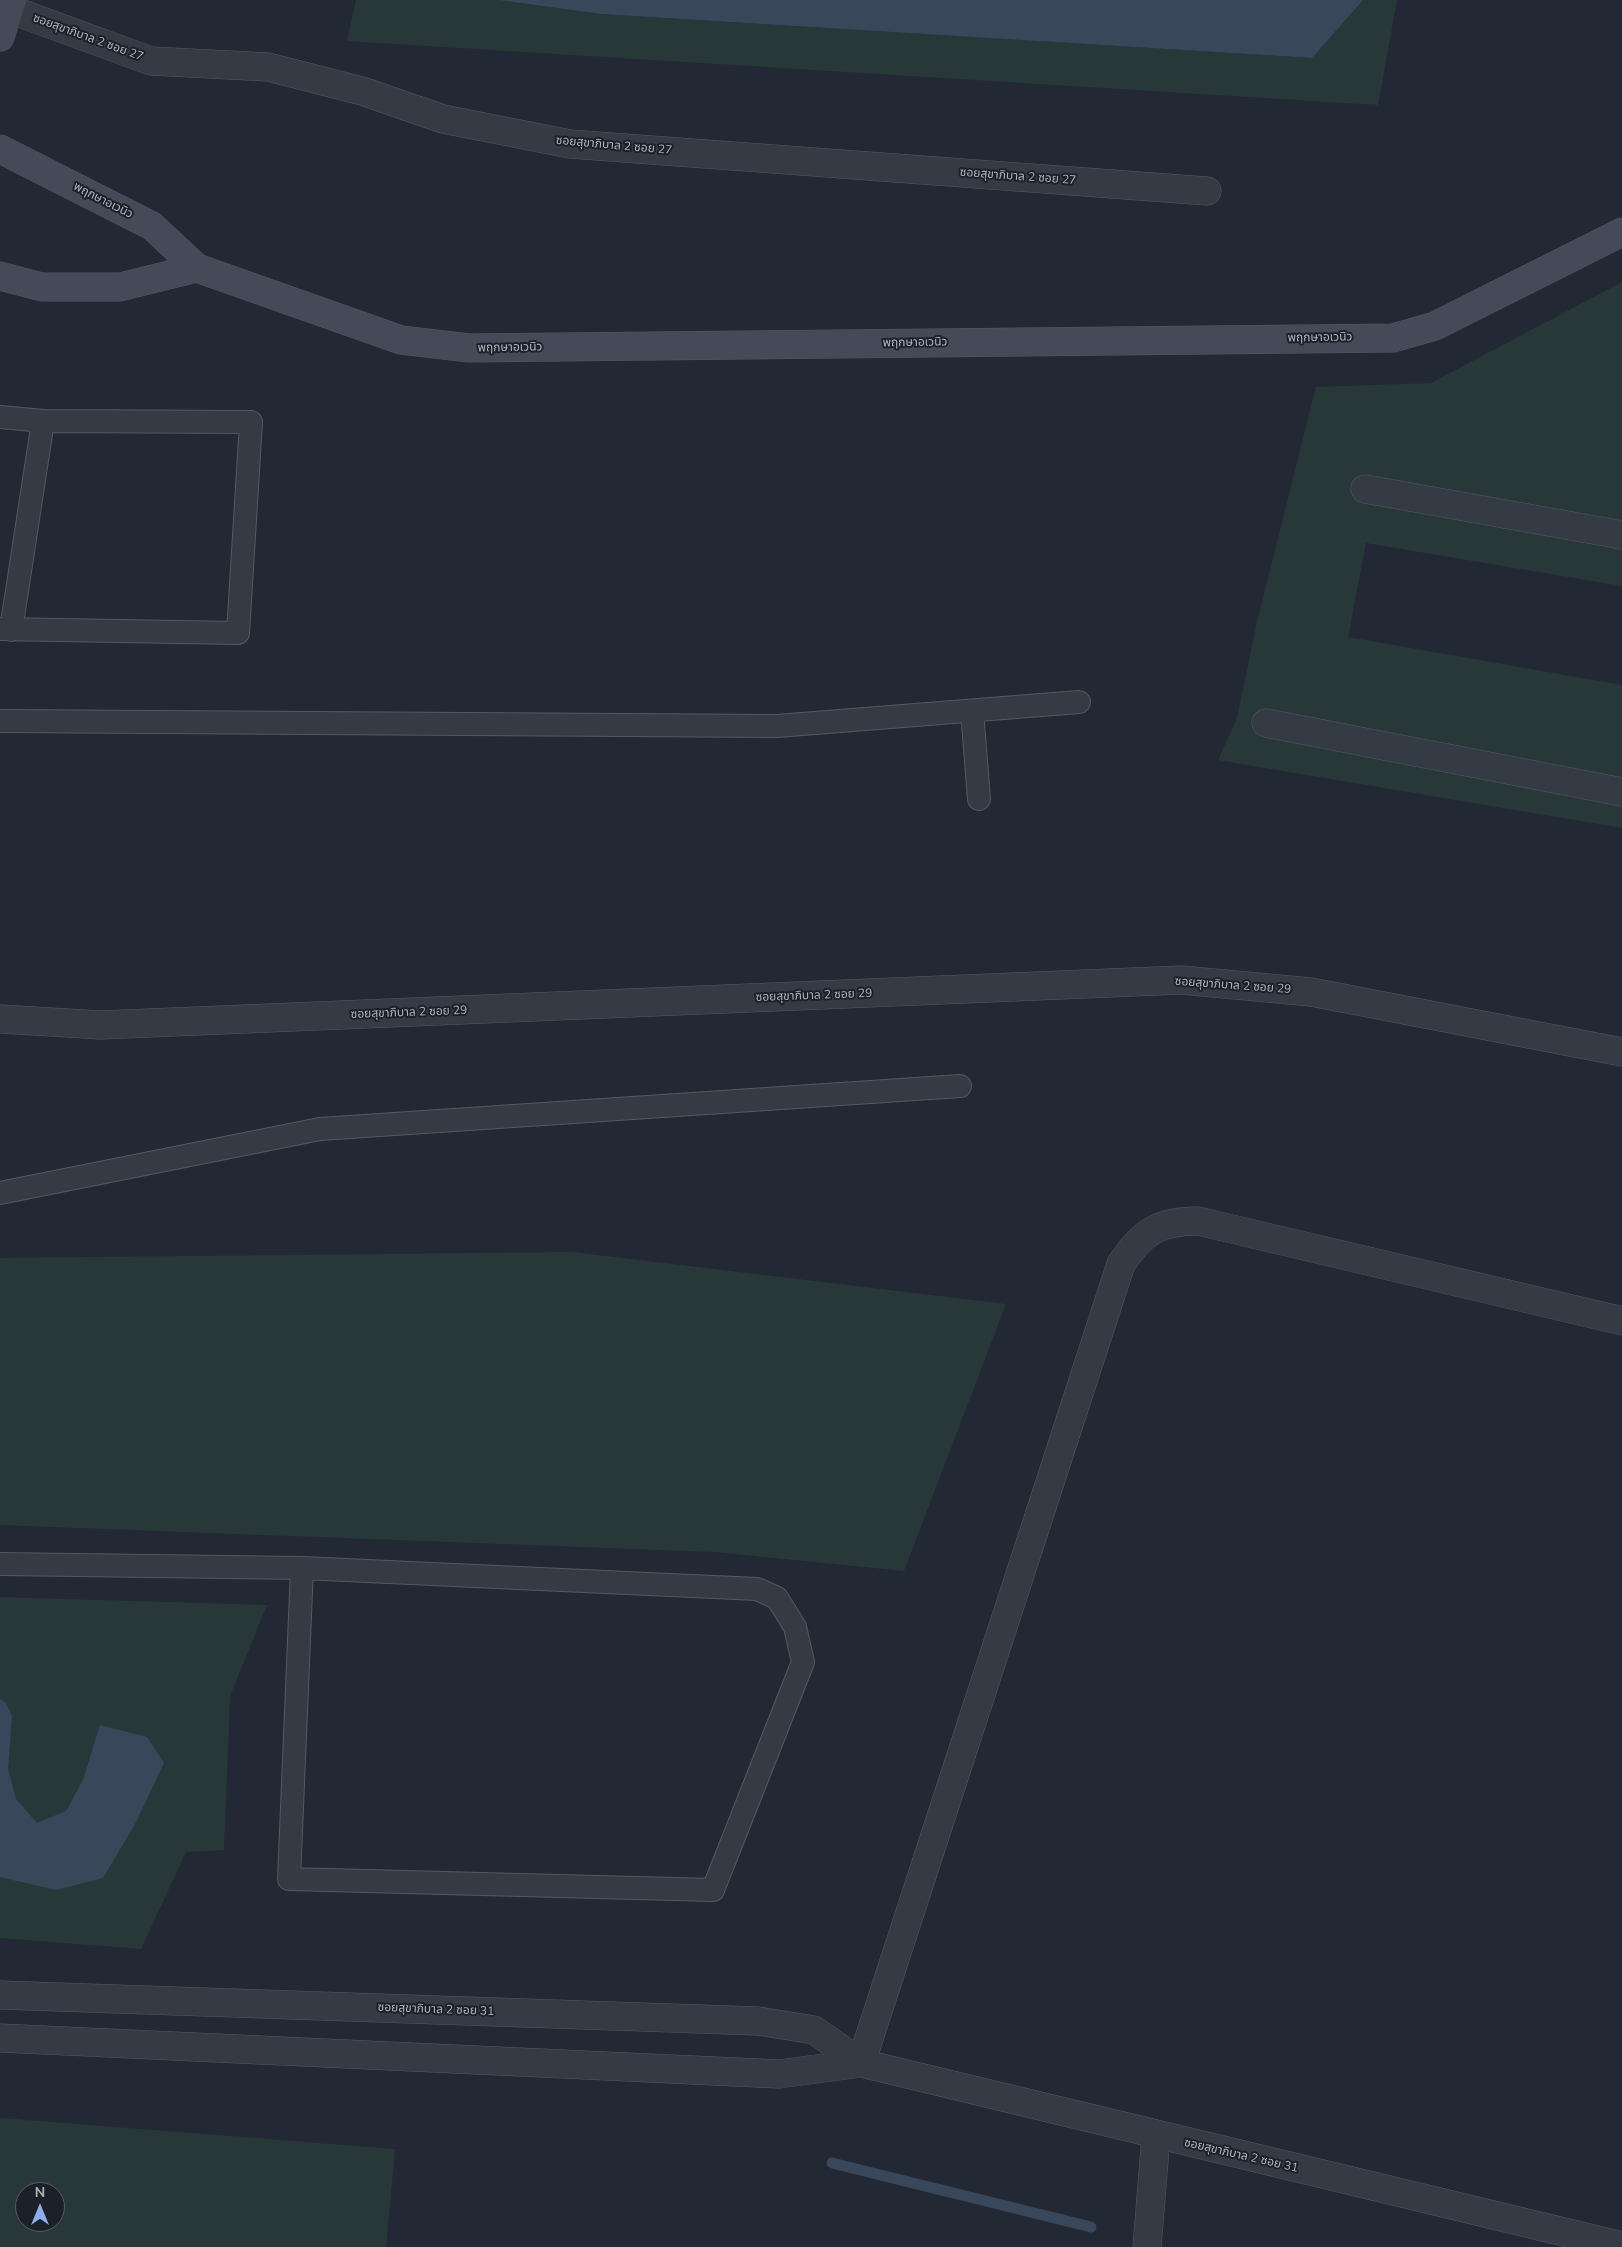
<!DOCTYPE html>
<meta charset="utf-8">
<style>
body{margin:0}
#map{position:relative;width:1622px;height:2247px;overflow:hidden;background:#222934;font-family:"Nunito Sans",sans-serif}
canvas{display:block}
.north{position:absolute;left:15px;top:2182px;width:50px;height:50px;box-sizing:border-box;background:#1b2029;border:1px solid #575c66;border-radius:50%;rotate:0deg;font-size:14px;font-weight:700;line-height:20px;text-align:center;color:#b0b6c1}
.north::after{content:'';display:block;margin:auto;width:18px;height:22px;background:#8daee9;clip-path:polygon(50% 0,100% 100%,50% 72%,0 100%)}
</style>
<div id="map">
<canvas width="1622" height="2247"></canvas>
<div class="north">N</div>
</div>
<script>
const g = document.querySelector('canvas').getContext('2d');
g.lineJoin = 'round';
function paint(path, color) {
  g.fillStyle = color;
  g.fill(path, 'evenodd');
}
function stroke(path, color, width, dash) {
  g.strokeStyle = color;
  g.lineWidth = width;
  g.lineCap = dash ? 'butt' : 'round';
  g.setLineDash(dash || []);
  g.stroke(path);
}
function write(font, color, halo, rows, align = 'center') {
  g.font = font + ' "Nunito Sans","Noto Sans Thai",sans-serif';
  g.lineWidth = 4;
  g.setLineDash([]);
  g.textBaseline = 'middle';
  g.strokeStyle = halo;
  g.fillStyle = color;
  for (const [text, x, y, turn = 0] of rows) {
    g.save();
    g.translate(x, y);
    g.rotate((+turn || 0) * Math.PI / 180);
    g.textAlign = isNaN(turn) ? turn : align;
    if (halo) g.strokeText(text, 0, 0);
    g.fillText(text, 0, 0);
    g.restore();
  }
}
paint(new Path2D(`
 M356,0H498L601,14L1312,58L1363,0H1397L1378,105L347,41Z
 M1622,282V586L1366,543L1348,637L1622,685V828L1218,760L1237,718L1257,622L1316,387L1431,383Z
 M572,1252L1006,1304L904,1571L715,1552L0,1525V1258Z
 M0,1597L267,1605L230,1696L224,1850L186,1852L141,1949L0,1938Z
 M0,2118L395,2149L386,2247H0ZM25,2192H55V2222H25Z`), '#283839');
paint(new Path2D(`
 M498,0H1363L1312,58L601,14Z
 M0,1699L6,1703L12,1716L8,1769L16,1799L37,1823L66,1811L83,1780L100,1725L147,1737L164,1763L135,1824L103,1878L56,1890L0,1877Z`), '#39475b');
stroke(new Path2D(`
 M832,2163L1091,2227`), '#39475b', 11);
const lane = new Path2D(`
 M0,417L43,421L251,422L238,633L0,629
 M11,630L43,421
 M972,711L979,799
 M0,721L777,726L1079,702
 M0,1193L320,1129L960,1086
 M0,1564L302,1568L757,1589L777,1598L795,1627L803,1662L713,1890L289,1879L302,1568`);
const street = new Path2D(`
 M9,9L151,61L268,67L362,91L443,119L570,144L1207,191
 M1365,489L1622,535
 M1266,723L1622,792
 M0,1019L101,1025L1181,980L1311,992L1622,1052
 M0,1995L758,2021L814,2030L861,2063L1622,2246
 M0,2038L779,2074L861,2063
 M861,2063L1121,1264C1142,1232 1159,1221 1198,1221L1622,1321
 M1147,2247L1156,2136`);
const secondary = new Path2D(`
 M0,37L12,0
 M0,149L152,226L197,268L401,340L469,348L1393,338L1435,326L1622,232
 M0,276L42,287H120L197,268`);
stroke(lane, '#535962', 24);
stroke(street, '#535962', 29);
stroke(secondary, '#535962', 29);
stroke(lane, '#353b45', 22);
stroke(street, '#353b45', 28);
stroke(secondary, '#444a57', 28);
write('12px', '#b0b6c1', '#1b2029', [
 ["ซอยสุขาภิบาล 2 ซอย 27",88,38,20],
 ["ซอยสุขาภิบาล 2 ซอย 27",614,146,5],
 ["ซอยสุขาภิบาล 2 ซอย 27",1018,177,4],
 ["พฤกษาอเวนิว",103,201,27],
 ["พฤกษาอเวนิว",1320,338,-1],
 ["พฤกษาอเวนิว",915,343,-1],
 ["พฤกษาอเวนิว",510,348,-1],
 ["ซอยสุขาภิบาล 2 ซอย 29",1233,986,4],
 ["ซอยสุขาภิบาล 2 ซอย 29",814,996,-2],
 ["ซอยสุขาภิบาล 2 ซอย 29",409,1013,-2],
 ["ซอยสุขาภิบาล 2 ซอย 31",436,2010,2],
 ["ซอยสุขาภิบาล 2 ซอย 31",1241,2156,13]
]);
</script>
